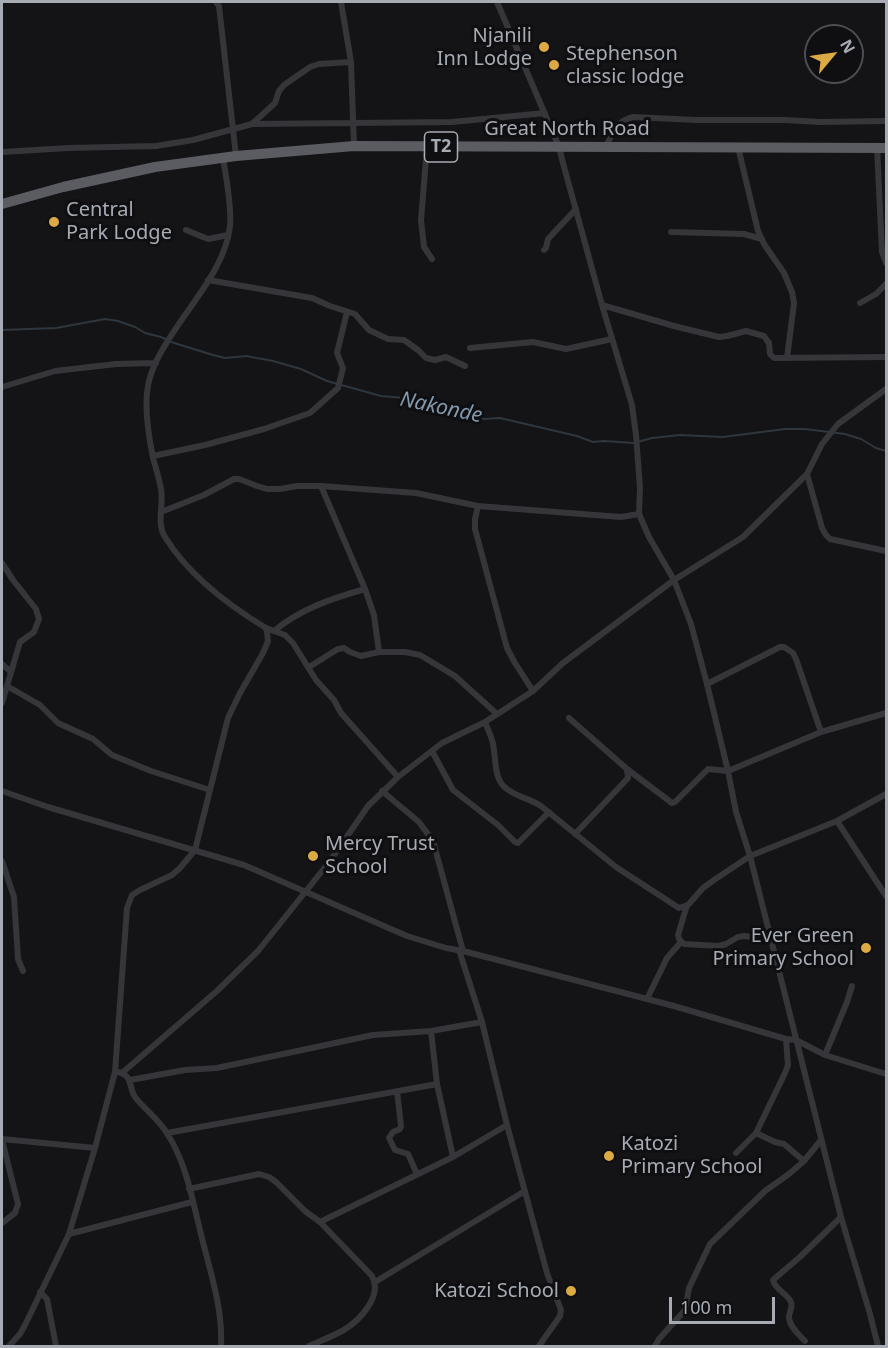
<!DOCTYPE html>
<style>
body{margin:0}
#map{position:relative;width:888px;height:1348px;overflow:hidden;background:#141416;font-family:"Noto Sans",sans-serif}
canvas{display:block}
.frame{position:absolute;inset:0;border:3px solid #a7abb4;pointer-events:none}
.north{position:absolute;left:804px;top:24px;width:60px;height:60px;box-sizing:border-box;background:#0f0f11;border:2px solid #4c4d52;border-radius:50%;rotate:61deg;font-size:16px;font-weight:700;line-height:24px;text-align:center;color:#a7abb4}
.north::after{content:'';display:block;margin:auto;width:21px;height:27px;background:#dcaa45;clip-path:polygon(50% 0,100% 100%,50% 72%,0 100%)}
.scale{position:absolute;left:669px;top:1297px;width:106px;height:27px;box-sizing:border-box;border:3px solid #a7abb4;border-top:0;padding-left:8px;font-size:18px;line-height:21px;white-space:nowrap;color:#a7abb4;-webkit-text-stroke:4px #0f0f11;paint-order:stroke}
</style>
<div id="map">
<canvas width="888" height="1348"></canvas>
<div class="frame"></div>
<div class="north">N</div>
<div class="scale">100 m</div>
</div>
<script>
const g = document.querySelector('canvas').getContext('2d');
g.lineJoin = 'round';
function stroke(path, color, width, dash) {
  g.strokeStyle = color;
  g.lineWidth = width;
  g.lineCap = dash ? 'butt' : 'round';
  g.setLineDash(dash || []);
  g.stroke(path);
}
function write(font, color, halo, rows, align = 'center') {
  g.font = font + ' "Noto Sans",sans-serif';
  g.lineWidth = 6;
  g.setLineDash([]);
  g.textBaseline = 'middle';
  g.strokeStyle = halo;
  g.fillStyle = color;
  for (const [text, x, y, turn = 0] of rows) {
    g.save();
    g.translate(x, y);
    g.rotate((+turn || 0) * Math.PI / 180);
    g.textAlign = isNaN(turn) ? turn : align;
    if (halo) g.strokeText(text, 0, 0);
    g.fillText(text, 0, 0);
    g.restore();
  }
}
stroke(new Path2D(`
 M2,330L56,328L105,319L118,321L135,327L145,333L161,337L171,342L213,355L225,358L246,356L273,361L301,369L327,381L381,396L418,399L445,412L484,419L500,418L577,436L593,442L604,441L634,443L652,438L680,435L723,437L785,429H805L845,434L861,439L876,448L886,451`), '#2f363d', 2);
stroke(new Path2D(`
 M216,2L219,6L236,156
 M341,2L351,62L354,146
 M497,2L559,147L563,163L602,305L632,405L636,435L640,488L639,514L649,537L674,580L691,624L707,684L728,771L736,812L750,856L841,1217L870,1314L878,1346
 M252,124L275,103L279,91L284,85L310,67L319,64L351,62
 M606,146C614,132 615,122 633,117L696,120H785L820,122L886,121
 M427,147L421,220L424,247L432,259
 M738,147L758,231L764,244L784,273L792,292L794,303L787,358
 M877,147L882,252L886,263
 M2,152L68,148L156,146L193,140L252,124L452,122L545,113
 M186,230L208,239L228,235
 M671,232L744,234L762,239
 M544,250L546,248L548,239L576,209
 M208,280L312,298L330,306L355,314L369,330L388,339L404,340L418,350L426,358L435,360L446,357L465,366
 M860,303L876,294L886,284
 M602,305L674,326L719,337L727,336L746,331L764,336L769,343L770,354L774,358L886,357
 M470,348L533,342L566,349L612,339
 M2,387L55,371L116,364L156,363
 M886,389L838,424L822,444L807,474L822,528L826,535L830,539L886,551
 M153,456L205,445L264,429L310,413L338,388L343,368L337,353L347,312
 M321,486L365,589L374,615L379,652
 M478,506L475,519V529L507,648L515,663L533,691
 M161,512L204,495L234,479H239L257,486L267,489H280L297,486H321L416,493L478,506L621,517L639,514
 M2,563L13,580L36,609L39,619L34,632L20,642L2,703
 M266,628L285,635L293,643L316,680L334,700L341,713L398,777
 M274,631C300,609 333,598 365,589
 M2,664L11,672
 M309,667L338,649L344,648L350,652L361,656L379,652H405L420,655L455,676L497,714
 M707,684L780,647H784L793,653L796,659L821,732
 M7,686L40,705L58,723L93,739L112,755L151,771L210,790
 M569,718L627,769L672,803L675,802L708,769L728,771L821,732L886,713
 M485,722C487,728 490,733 492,740C497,755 492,779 507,789C517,797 531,799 541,806L616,867L679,908L688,905L703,888L714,880L750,856L837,821L886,794
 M432,751L453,790L498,825L515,842L518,843L549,812
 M2,791L48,807L244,865L407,936L446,948L463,951L674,1006L786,1039L796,1040L825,1055L886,1074
 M382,791L419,822L433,841L463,951
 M837,821L886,896
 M575,834L628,778L627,770
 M2,861L14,897L18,959L23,971
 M687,905L678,935L679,939L684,944L719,946L726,944L738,937L744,936L771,939
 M459,950L482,1022L507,1125L547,1273L561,1310L560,1316L539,1346
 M647,999L667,958L681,942
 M431,1031L437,1084L453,1157
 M825,1055L847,1002L852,986
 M118,1072C134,1076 128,1087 135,1097C145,1110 160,1120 168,1135C186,1163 192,1198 200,1230C209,1268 223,1307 221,1346
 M122,1073L218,990L258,951L330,861L368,806L398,777L442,743L485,722L533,691L563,663L674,580L743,537L807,474
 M130,1080L185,1070L217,1068L373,1035L431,1031L482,1022
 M397,1091L401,1126L400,1129L393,1132L389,1138L395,1150L408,1154L417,1174
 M167,1133L437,1084
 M756,1133L775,1142L784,1144L804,1161
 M2,1139L95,1148
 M2,1140L18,1204L15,1213L2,1223
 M736,1153L756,1133L785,1073L788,1065L786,1039
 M189,1189L259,1174L269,1177L276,1182L305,1211L320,1222L372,1276C383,1296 360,1320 344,1330C333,1336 320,1341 309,1346
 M320,1222L453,1157L507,1125
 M69,1234L192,1202
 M375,1282L525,1191
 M40,1292L47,1299L56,1346
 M805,1341C799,1335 789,1326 789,1317C789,1312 793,1308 791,1302C787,1293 775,1290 773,1280L801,1256L841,1217
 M9,1346L20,1334L25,1325L69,1234L95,1148L115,1072L127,908L132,895L140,890L172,875L180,868L195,850L228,718L240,693L263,653L268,641L267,632L266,628C228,605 189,576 165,537C156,523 164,505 161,489C159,478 156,468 153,458C149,438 144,406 148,386C149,379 152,371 155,364C175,319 225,275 230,226C232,207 226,177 223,158
 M655,1346L659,1339L685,1310L689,1288L710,1244L765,1191L789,1174L804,1161L821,1140`), '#36363a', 6);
stroke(new Path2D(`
 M2,204L63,187L155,167L236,156L354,146L886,148`), '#5a5c62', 10);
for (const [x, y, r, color] of [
 [544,47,6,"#dcaa45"],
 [554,65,6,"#dcaa45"],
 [54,222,6,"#dcaa45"],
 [313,856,6,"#dcaa45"],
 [866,948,6,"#dcaa45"],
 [609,1156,6,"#dcaa45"],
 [571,1291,6,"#dcaa45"]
]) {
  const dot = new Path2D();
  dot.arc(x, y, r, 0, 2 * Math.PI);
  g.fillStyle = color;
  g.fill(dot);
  stroke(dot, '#0f0f11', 2);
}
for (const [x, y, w] of [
 [441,147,33]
]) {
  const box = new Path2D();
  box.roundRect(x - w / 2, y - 15, w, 30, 4.5);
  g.fillStyle = '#0f0f11';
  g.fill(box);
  stroke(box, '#a7abb4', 1.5);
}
write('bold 18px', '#a7abb4', null, [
 ["T2",441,147]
]);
write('20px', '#a7abb4', '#0f0f11', [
 ["Njanili",532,36,"right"],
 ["Inn Lodge",532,59,"right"],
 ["Stephenson",566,54],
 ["classic lodge",566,77],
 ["Central",66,210],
 ["Park Lodge",66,233],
 ["Mercy Trust",325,844],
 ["School",325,867],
 ["Ever Green",854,936,"right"],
 ["Primary School",854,959,"right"],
 ["Katozi",621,1144],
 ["Primary School",621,1167],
 ["Katozi School",559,1291,"right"]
], 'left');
write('20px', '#a7abb4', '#0f0f11', [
 ["Great North Road",567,129]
]);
write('italic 21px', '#8298ac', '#0f0f11', [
 ["Nakonde",441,408,12]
]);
</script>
